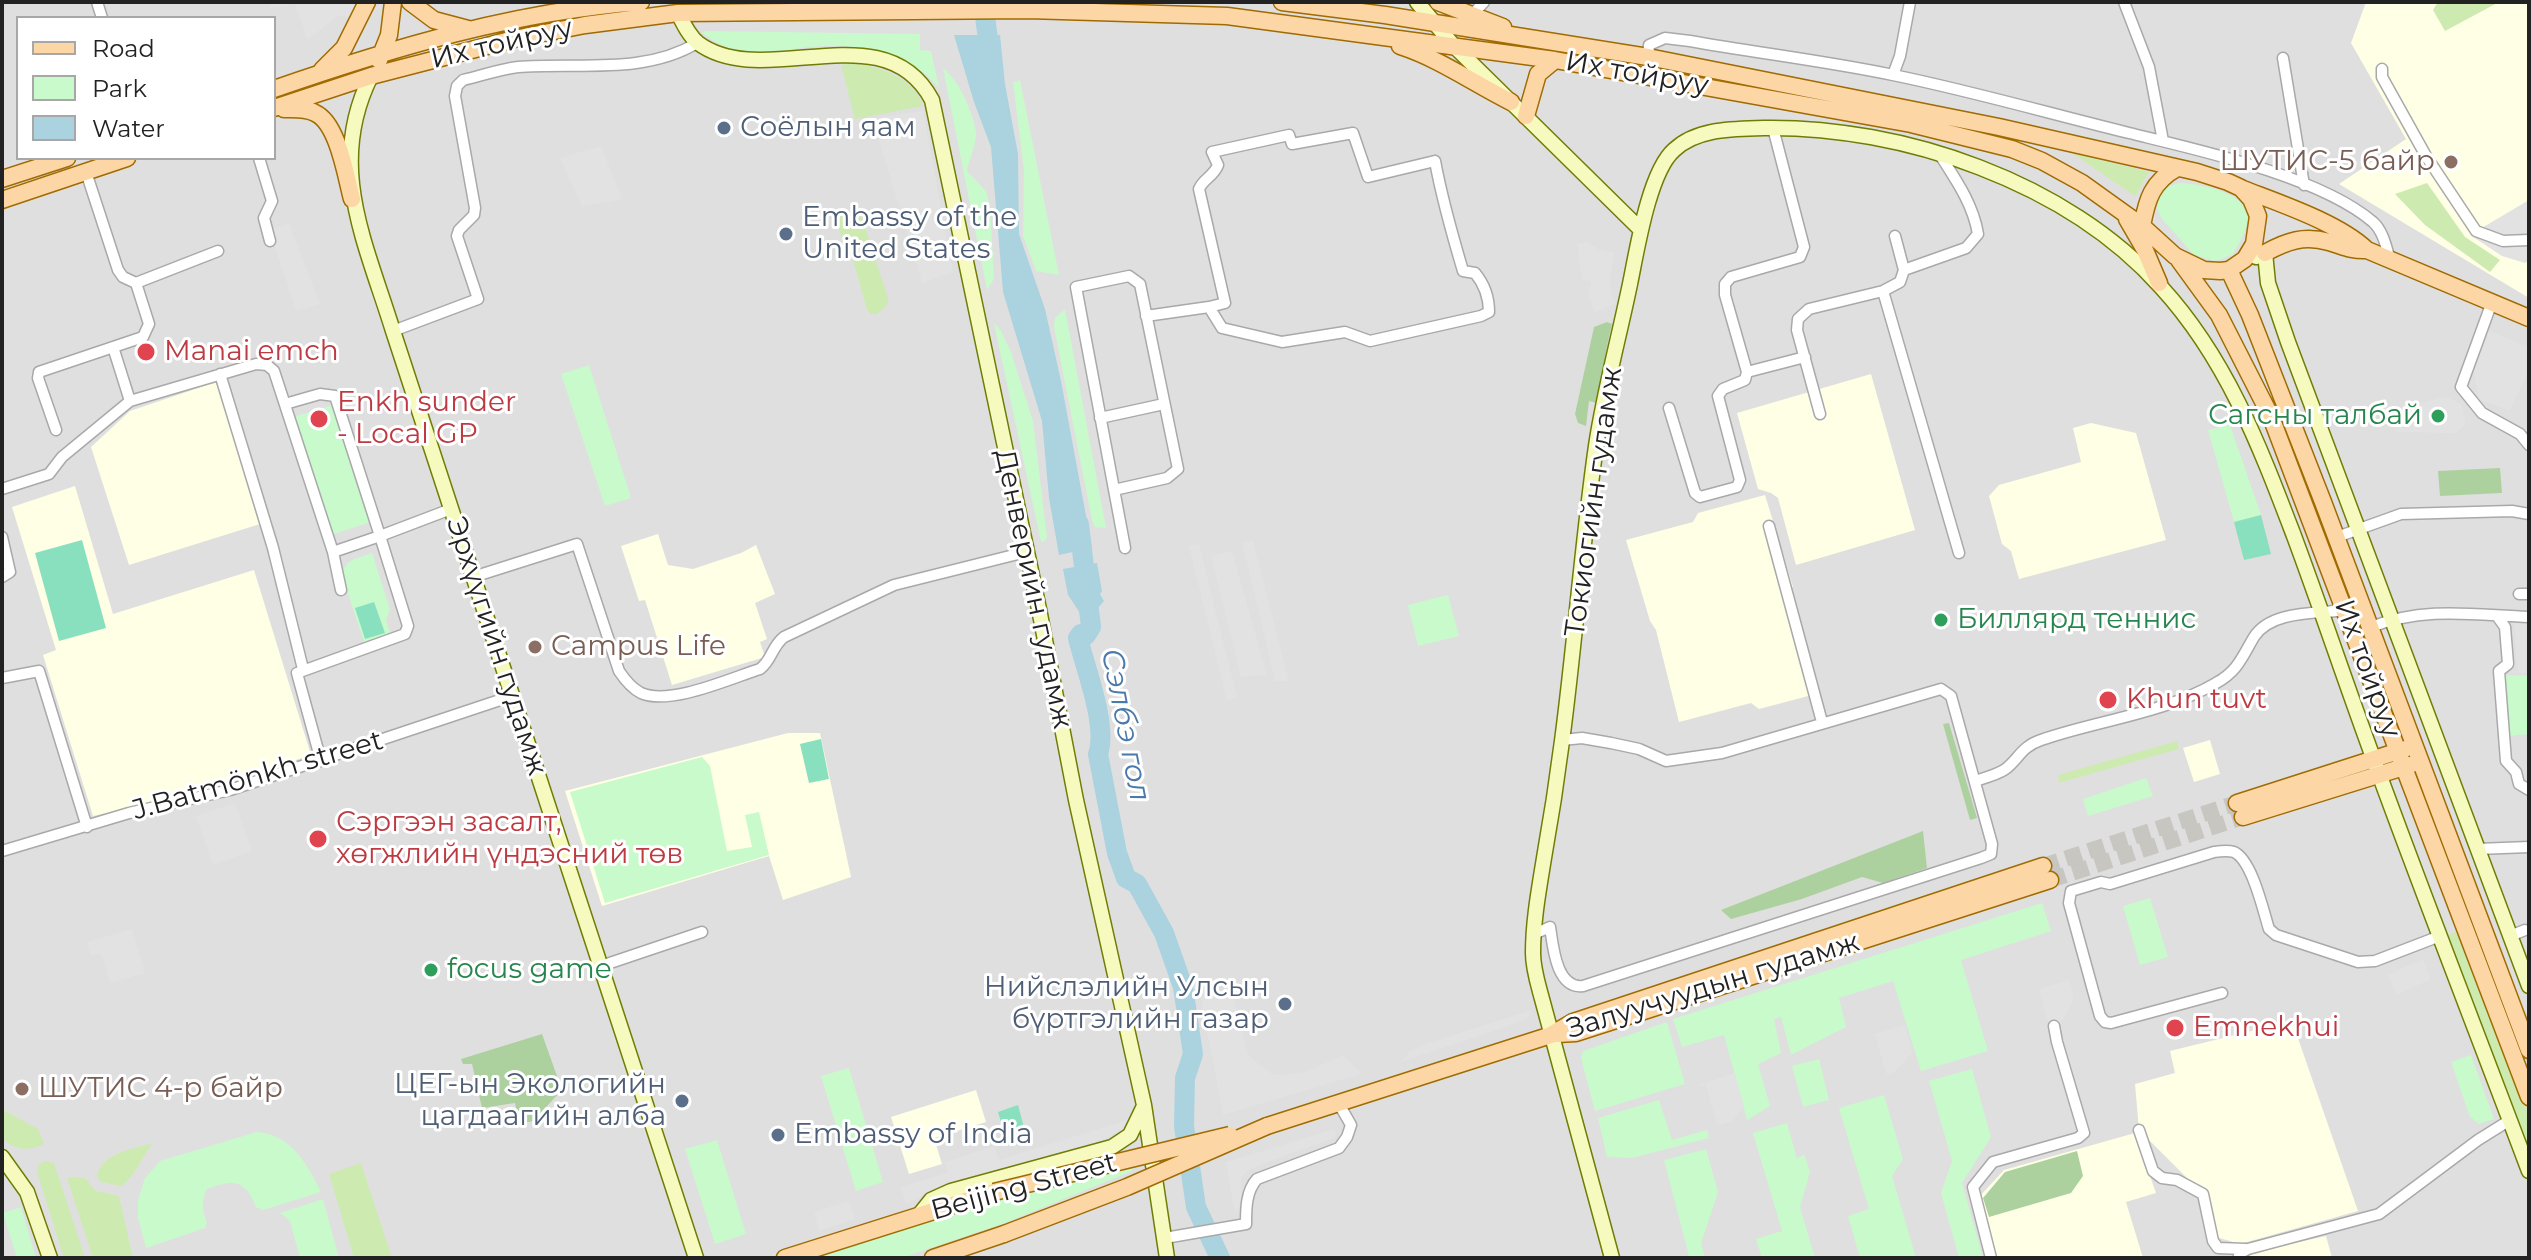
<!DOCTYPE html>
<meta charset="utf-8">
<style>
body{margin:0}
#map{position:relative;width:2531px;height:1260px;overflow:hidden;background:#f2efe9;font-family:Montserrat,sans-serif}
canvas{display:block}
.frame{position:absolute;inset:0;border:4px solid #222;pointer-events:none}
.legend{position:absolute;left:16px;top:16px;width:260px;height:144px;box-sizing:border-box;background:#fff;border:2px solid #a7a7a7;margin:0;padding:10px 14px;list-style:none;font-size:24px;color:#222}
.legend li{display:flex;align-items:center;gap:16px;height:40px}
.legend b{width:40px;border:2px solid #a7a7a7}
</style>
<div id="map">
<canvas width="2531" height="1260"></canvas>
<div class="frame"></div>
<ul class="legend">
<li><b style="height:10px;background:#fcd6a4"></b>Road</li>
<li><b style="height:22px;background:#c8facc"></b>Park</li>
<li><b style="height:22px;background:#aad3df"></b>Water</li>
</ul>
</div>
<script>
const g = document.querySelector('canvas').getContext('2d');
g.lineJoin = 'round';
function paint(path, color) {
  g.fillStyle = color;
  g.fill(path, 'evenodd');
}
function stroke(path, color, width, dash) {
  g.strokeStyle = color;
  g.lineWidth = width;
  g.lineCap = dash ? 'butt' : 'round';
  g.setLineDash(dash || []);
  g.stroke(path);
}
function write(font, color, halo, rows, align = 'center') {
  g.font = font + ' Montserrat,sans-serif';
  g.lineWidth = 6;
  g.setLineDash([]);
  g.textBaseline = 'middle';
  g.strokeStyle = halo;
  g.fillStyle = color;
  for (const [text, x, y, turn = 0] of rows) {
    g.save();
    g.translate(x, y);
    g.rotate((+turn || 0) * Math.PI / 180);
    g.textAlign = isNaN(turn) ? turn : align;
    if (halo) g.strokeText(text, 0, 0);
    g.fillText(text, 0, 0);
    g.restore();
  }
}
paint(new Path2D(`
 M2,2H2529V1258H2ZM18,18H274V158H18Z`), '#e0dfdf');
paint(new Path2D(`
 M2366,2H2529V298L2339,184L2406,139L2351,43Z
 M1871,374L1915,530L1796,565L1778,498L1771,493L1758,489L1737,413Z
 M216,382L260,524L129,565L91,447L130,411Z
 M2091,423L2136,433L2166,540L2019,579L2011,551L2002,544L1989,496L1999,485L2081,462L2073,428Z
 M75,486L113,614L254,570L311,755L202,791L93,816L43,655L56,650L12,507Z
 M1765,495L1793,587L1785,589L1812,695L1759,709L1751,703L1679,722L1656,630L1650,621L1626,540L1693,522L1698,513Z
 M658,534L668,565L693,569L741,553L756,545L775,594L755,603L767,639L760,642L765,657L672,685L645,600L639,601L621,546Z
 M788,733H820L851,877L783,900L769,856L602,906L565,791Z
 M2210,740L2220,774L2194,782L2183,748Z
 M2292,1021L2358,1211L2240,1244L2216,1237L2203,1194L2139,1130L2135,1084L2175,1073L2170,1051Z
 M976,1090L986,1122L934,1138L942,1164L909,1174L891,1117Z
 M2135,1133L2156,1193L2126,1202L2143,1258H1997L1979,1197L2004,1170Z
 M2326,1236L2332,1258H2247L2250,1253Z`), '#ffffe5');
paint(new Path2D(`
 M2438,2H2499L2445,31L2433,10Z
 M856,63C882,68 914,78 923,106L855,119L841,65Z
 M2072,153L2149,172L2135,196Z
 M2427,183L2465,237L2500,260L2490,272L2425,225L2395,194Z
 M853,211L862,218L888,298V304L877,314H871L867,310L850,249L844,244L836,221L842,215Z
 M2177,741L2179,749L2059,783L2058,775Z
 M2458,930L2529,1117V1151L2448,935Z
 M2,1109L38,1129L44,1144C27,1152 17,1150 2,1139Z
 M153,1143C141,1158 135,1177 121,1186L101,1182L97,1177C100,1153 133,1149 153,1143Z
 M44,1161L54,1163L85,1258H64L37,1172L38,1166Z
 M361,1163L392,1258H354L329,1174Z
 M76,1177L85,1178L96,1191L119,1196L133,1258H93L67,1178Z`), '#cdebb0');
paint(new Path2D(`
 M1607,322L1612,324C1605,350 1603,377 1597,403L1589,401L1586,426L1578,423L1575,414L1594,327Z
 M2500,468L2502,493L2440,496L2438,471Z
 M1949,723L1977,818L1970,820L1943,724Z
 M1923,831L1927,868L1883,883L1862,877L1802,899L1731,919L1721,910Z
 M542,1034L562,1090L533,1121L519,1124L515,1103L482,1108L472,1064H463L461,1059Z
 M2077,1151L2083,1176L2071,1193L1989,1217L1983,1198L2005,1172Z`), '#add19e');
paint(new Path2D(`
 M704,31L920,34V50L931,51L939,88C913,56 867,45 827,46C799,46 769,56 741,52C727,49 714,41 702,33Z
 M943,68C959,80 973,112 976,132C977,144 969,159 967,171L986,191L990,206L994,279L987,290Z
 M1020,80L1059,275L1036,271L1023,236L1024,170L1013,82Z
 M2178,183C2197,183 2249,192 2248,219C2247,230 2238,246 2232,255L2215,261L2194,255L2162,219L2157,208L2158,195L2165,188Z
 M1065,309L1106,528L1095,527L1092,520L1054,327L1055,318Z
 M994,323L1001,331L1011,352L1033,421L1047,538L1043,542H1041Z
 M589,365L631,498L605,506L561,374Z
 M333,405L371,522L331,535L293,417Z
 M2230,425L2261,515L2234,522L2208,430Z
 M372,553L390,609L386,620L391,636L365,645L342,575C344,559 359,558 372,553Z
 M1448,595L1459,636L1418,646L1408,605Z
 M2503,675L2529,676V734L2508,736Z
 M702,757L710,766L727,851L752,847L745,815L759,812L769,855L605,903L570,792Z
 M2146,778L2153,796L2088,816L2083,799Z
 M2150,898L2168,957L2140,965L2123,906Z
 M2042,903L2051,931L1961,960L1988,1051L1921,1071L1893,981L1839,998L1846,1027L1791,1055L1781,1017L1774,1019L1781,1053L1758,1064L1770,1106L1747,1120L1724,1035L1682,1047L1673,1019Z
 M1667,1022L1685,1084L1595,1111L1581,1058L1583,1051Z
 M2471,1055L2494,1119L2479,1124L2470,1117L2451,1062Z
 M1819,1059L1829,1100L1803,1107L1792,1066Z
 M849,1068L883,1182L856,1191L821,1076Z
 M1972,1069L1991,1137L1962,1183L1983,1258H1959L1941,1193L1952,1161L1929,1081Z
 M1884,1095L1903,1159L1892,1176L1916,1258H1860L1848,1216L1869,1209L1839,1108Z
 M1659,1100L1672,1140L1707,1130L1709,1138L1632,1158L1607,1157L1598,1118Z
 M1787,1123L1797,1159L1804,1154L1810,1172L1800,1207L1815,1258H1762L1756,1239L1782,1231L1753,1133Z
 M257,1132C292,1135 307,1164 321,1192L263,1210L256,1207C245,1179 233,1179 207,1189C201,1202 202,1209 207,1222L205,1228L146,1248L138,1218V1200L145,1178L160,1161Z
 M717,1140L746,1234L715,1244L685,1149Z
 M1706,1149L1718,1192L1701,1243L1705,1258H1682L1689,1256L1664,1160Z
 M1128,1167L1133,1168L1132,1171L1002,1224L901,1258H812L951,1213Z
 M323,1199L339,1258H300L290,1221L280,1213Z
 M21,1207L36,1258H17L3,1213Z`), '#c8facc');
paint(new Path2D(`
 M2261,515L2271,554L2244,560L2234,522Z
 M82,540L106,628L59,641L35,553Z
 M374,602L385,633L365,639L355,608Z
 M821,739L829,779L809,783L800,744Z
 M1018,1105L1027,1139L1008,1145L998,1112Z`), '#88e0be');
paint(new Path2D(`
 M270,2H358L351,17L338,16L307,40L295,3L271,8Z
 M923,111L953,272L922,283L872,118Z
 M601,146L622,199L582,207L560,158Z
 M2529,200V260L2525,263L2502,256L2470,235Z
 M289,223L320,304L296,311L269,229Z
 M1587,242L1598,249L1614,253L1610,279L1611,294L1616,304L1595,312L1588,295L1591,281L1582,280L1577,244Z
 M2489,331L2529,347V371L2510,410L2479,400L2474,371Z
 M2446,397L2461,404L2466,424L2456,433L2396,432L2394,409Z
 M1253,541L1289,681H1275L1242,542Z
 M1199,544L1237,697L1227,701L1189,546Z
 M1232,551L1267,675L1241,677L1211,556Z
 M2514,622L2529,623V673L2518,672Z
 M235,803L252,851L213,865L196,816Z
 M132,929L145,973L110,983L101,953L91,956L87,942Z
 M2423,959L2431,979L2397,995L2388,975Z
 M2069,980L2074,999L2059,1027L2050,1029L2039,989Z
 M1232,991L1248,1055L1273,1075L1303,1073L1344,1055L1361,1074L1223,1115L1201,998Z
 M1532,1010L1526,1020L1401,1062L1410,1051L1428,1043Z
 M1905,1025L1912,1053L1895,1072L1886,1074L1875,1034Z
 M1735,1073L1744,1107L1731,1122L1717,1125L1706,1085L1696,1086Z
 M1128,1120L1122,1129L1103,1140L944,1186L906,1204L900,1187L948,1173L945,1162L994,1146L999,1160Z
 M1335,1129L1336,1137L1257,1166L1246,1172L1241,1178V1201L1235,1215L1226,1162Z
 M849,1201L855,1219L819,1231L814,1212Z`), '#e2e2e2');
paint(new Path2D(`
 M954,35H1000L1005,84L1018,154L1019,234L1045,309L1061,381L1092,548L1059,555L1049,498L1042,421L1003,292L991,147L974,102Z
 M1097,563L1102,591L1100,594L1104,601L1097,609L1089,633L1086,622L1068,595L1063,569Z`), '#aad3df');
stroke(new Path2D(`
 M983,2L991,61
 M1079,524L1091,627L1086,635L1081,634L1078,638C1085,668 1108,725 1098,754L1117,853L1126,878L1137,884L1164,933L1183,987L1193,1054L1185,1078L1184,1126L1196,1207L1220,1258`), '#aad3df', 20);
stroke(new Path2D(`
 M2043,866L2237,803
 M2050,880L2243,817`), '#c8c6c1', 16, [16, 8]);
const street = new Path2D(`
 M97,2L102,18
 M2124,2L2149,67L2163,141
 M1471,16L1484,2
 M1648,57L1649,45L1665,38L1690,41C1757,53 1826,61 1893,75C1972,91 2051,114 2129,133C2198,150 2319,176 2373,222C2383,231 2386,246 2390,260
 M2283,58L2304,185
 M2382,69V77L2426,156L2476,231L2503,241L2529,240
 M1893,75L1900,56L1910,2
 M259,158L272,201L264,218L270,241
 M1904,270L1966,248L1978,234C1973,204 1956,180 1940,155
 M136,283L218,251
 M1883,291L1959,553
 M2492,302L2461,387L2482,413L2520,434L2529,445
 M1146,316L1209,307L1222,328L1282,342L1345,332L1370,341L1481,316L1489,312C1489,297 1485,285 1475,273L1463,271C1452,234 1442,199 1435,161L1368,177L1353,133L1292,144L1289,135L1212,152L1218,165C1214,176 1203,179 1199,189L1225,303L1209,307
 M393,331L478,299L457,236L459,230L474,215L475,208L455,96L457,86L463,80C481,76 500,69 518,67C577,62 644,75 697,43
 M113,347L130,401
 M1747,372L1805,357
 M220,374L273,548L303,669
 M285,404L320,394L335,396L380,536L333,552
 M1669,408L1695,493L1700,497L1737,487L1740,480L1718,396L1723,389L1745,380L1747,372L1725,295V284L1731,277L1800,257L1804,247L1773,128
 M1820,414L1797,330L1798,319L1809,309L1883,291L1900,282L1904,270L1895,236
 M1100,418L1164,404
 M56,430L38,378L39,372L143,337L149,324L136,283L123,277L118,270L86,172
 M2,489L49,474L62,457L130,401L256,364L267,365L274,371L333,552L341,590
 M1114,490L1167,478L1178,469L1140,284L1129,276L1076,287L1125,548
 M1769,526L1822,722
 M2,537L10,572L2,577
 M2337,537L2401,514L2512,511L2529,514
 M473,577L577,544L619,671C625,680 631,688 641,693C670,706 731,678 760,669C772,660 772,646 784,637L894,585L1026,552
 M2519,594H2529
 M2497,616L2505,627L2508,664L2499,671L2506,761L2516,772L2519,784L2529,790
 M2371,627C2426,606 2473,615 2529,617
 M2,678L39,671L87,827
 M321,761L297,673L405,634L408,626L380,536L451,509
 M1975,781C1984,778 1996,775 2004,770C2018,761 2020,747 2041,740C2098,720 2163,714 2216,683C2238,671 2242,657 2254,637C2271,610 2317,614 2345,610
 M2477,849L2529,847
 M2,851L129,813L230,790L512,696
 M1534,934L1550,927C1553,946 1556,989 1583,986L1981,858L1991,854L1992,844L1951,696L1941,689L1722,753L1666,761L1639,749L1611,743L1582,738L1562,740
 M2510,936L2525,930
 M601,966L702,932
 M2222,993L2111,1023L2105,1022L2100,1016L2069,903L2071,891L2101,882L2110,884L2214,852C2221,851 2227,850 2234,852C2252,860 2263,910 2269,929L2276,935L2358,962L2375,961L2440,936
 M2139,1130L2153,1171L2162,1178L2177,1180L2203,1194L2213,1241L2218,1248L2246,1249
 M1165,1238L1246,1224C1246,1209 1246,1191 1257,1179L1339,1148L1347,1137L1351,1125L1339,1104
 M1991,1258L1973,1187L1993,1162L2078,1138L2084,1133L2057,1042L2054,1026
 M2239,1258V1254L2248,1249L2379,1214L2478,1140L2510,1120`);
const secondary = new Path2D(`
 M1417,2L1453,45L1641,230
 M678,13C683,23 689,36 698,43C764,92 884,10 932,100L1039,609L1076,800L1144,1105L1167,1258
 M371,76C326,166 366,243 393,331L696,1258
 M2256,257L2265,253L2268,283L2288,342L2529,986
 M2,1157L27,1192L50,1258
 M919,1215L931,1200L951,1191L1112,1147L1130,1135L1144,1106
 M1612,1258L1542,999C1538,984 1533,969 1533,953C1533,921 1539,889 1544,858C1551,819 1557,780 1562,741C1575,643 1582,544 1596,446C1604,392 1619,337 1630,284C1637,250 1649,172 1674,150C1697,128 1734,129 1764,128C1903,126 2067,182 2161,287C2227,359 2260,447 2294,536C2323,614 2349,693 2378,771C2427,905 2479,1038 2529,1171`);
const primary = new Path2D(`
 M410,2L434,20L468,29
 M1282,2L1385,15L1648,57L1999,127L2197,172L2228,182L2241,188L2251,199L2258,216L2254,244L2245,259L2229,270L2220,271L2204,270L2175,256L2142,226C2147,199 2152,182 2177,168
 M1438,2L1503,27
 M1400,46C1440,59 1473,83 1511,102
 M379,60L389,35L393,2
 M322,70L344,48L367,2
 M274,89C392,48 516,11 641,2
 M274,108L371,76L514,39L585,25L678,13L1028,10L1227,16L1555,60L1911,124L2012,149L2042,161L2082,183L2142,226
 M284,109C294,109 306,108 315,113C338,123 346,177 352,199
 M1526,116L1538,74L1555,60
 M2,179L67,158
 M2243,189C2279,203 2339,223 2367,250L2529,318
 M2,200L127,158
 M2127,219L2145,250L2159,283
 M2265,253C2287,241 2304,235 2329,242C2343,246 2351,251 2367,250
 M2179,260L2219,315L2271,417L2529,1097
 M2229,270L2250,315L2323,502L2529,1050
 M2237,803L2405,749
 M2243,817L2410,765
 M1557,1034L1576,1033L2050,880
 M1267,1126L1551,1035L1573,1022L2043,866
 M785,1258L994,1192
 M933,1258L1004,1234`);
stroke(street, '#a9a9a9', 13);
stroke(secondary, '#707d05', 17);
stroke(primary, '#a06b00', 19);
stroke(street, '#fff', 10);
stroke(secondary, '#f7fabf', 14);
stroke(primary, '#fcd6a4', 16);
const primaryBridge = new Path2D(`
 M994,1192L1230,1135
 M1004,1234L1127,1187L1267,1126`);
stroke(primaryBridge, '#a06b00', 19, []);
stroke(primaryBridge, '#fcd6a4', 16);
for (const [x, y, r, color] of [
 [724,128,8,"#5c6f8a"],
 [2451,162,8,"#8d6e63"],
 [786,234,8,"#5c6f8a"],
 [146,352,10,"#e0444e"],
 [2438,416,8,"#2e9e5b"],
 [319,419,10,"#e0444e"],
 [1941,620,8,"#2e9e5b"],
 [535,647,8,"#8d6e63"],
 [2108,700,10,"#e0444e"],
 [318,839,10,"#e0444e"],
 [431,970,8,"#2e9e5b"],
 [1285,1004,8,"#5c6f8a"],
 [2175,1028,10,"#e0444e"],
 [22,1089,8,"#8d6e63"],
 [682,1101,8,"#5c6f8a"],
 [778,1135,8,"#5c6f8a"]
]) {
  const dot = new Path2D();
  dot.arc(x, y, r, 0, 2 * Math.PI);
  g.fillStyle = color;
  g.fill(dot);
  stroke(dot, '#fff', 3);
}
write('28px', '#222', '#fff', [
 ["Их тойруу",502,44,-13],
 ["Их тойруу",1637,74,10],
 ["Токиогийн гудамж",1594,502,-82],
 ["Денверийн гудамж",1033,589,78],
 ["Эрхүүгийн гудамж",496,646,72],
 ["Их тойруу",2367,669,70],
 ["J.Batmönkh street",258,776,-16],
 ["Залуучуудын гудамж",1713,986,-17],
 ["Beijing Street",1024,1187,-15]
]);
write('28px', '#4e5e75', '#fff', [
 ["Соёлын яам",740,128],
 ["Embassy of the",802,218],
 ["United States",802,250],
 ["Нийслэлийн Улсын",1269,988,"right"],
 ["бүртгэлийн газар",1269,1020,"right"],
 ["ЦЕГ-ын Экологийн",666,1085,"right"],
 ["цагдаагийн алба",666,1117,"right"],
 ["Embassy of India",794,1135]
], 'left');
write('28px', '#785e54', '#fff', [
 ["ШУТИС-5 байр",2435,162,"right"],
 ["Campus Life",551,647],
 ["ШУТИС 4-р байр",38,1089]
], 'left');
write('28px', '#be3a42', '#fff', [
 ["Manai emch",164,352],
 ["Enkh sunder",337,403],
 ["- Local GP",337,435],
 ["Khun tuvt",2126,700],
 ["Сэргээн засалт,",336,823],
 ["хөгжлийн үндэсний төв",336,855],
 ["Emnekhui",2193,1028]
], 'left');
write('28px', '#27864d', '#fff', [
 ["Сагсны талбай",2422,416,"right"],
 ["Биллярд теннис",1957,620],
 ["focus game",447,970]
], 'left');
write('italic 30px', '#4a7aab', '#fff', [
 ["Сэлбэ гол",1125,725,79]
]);
</script>
